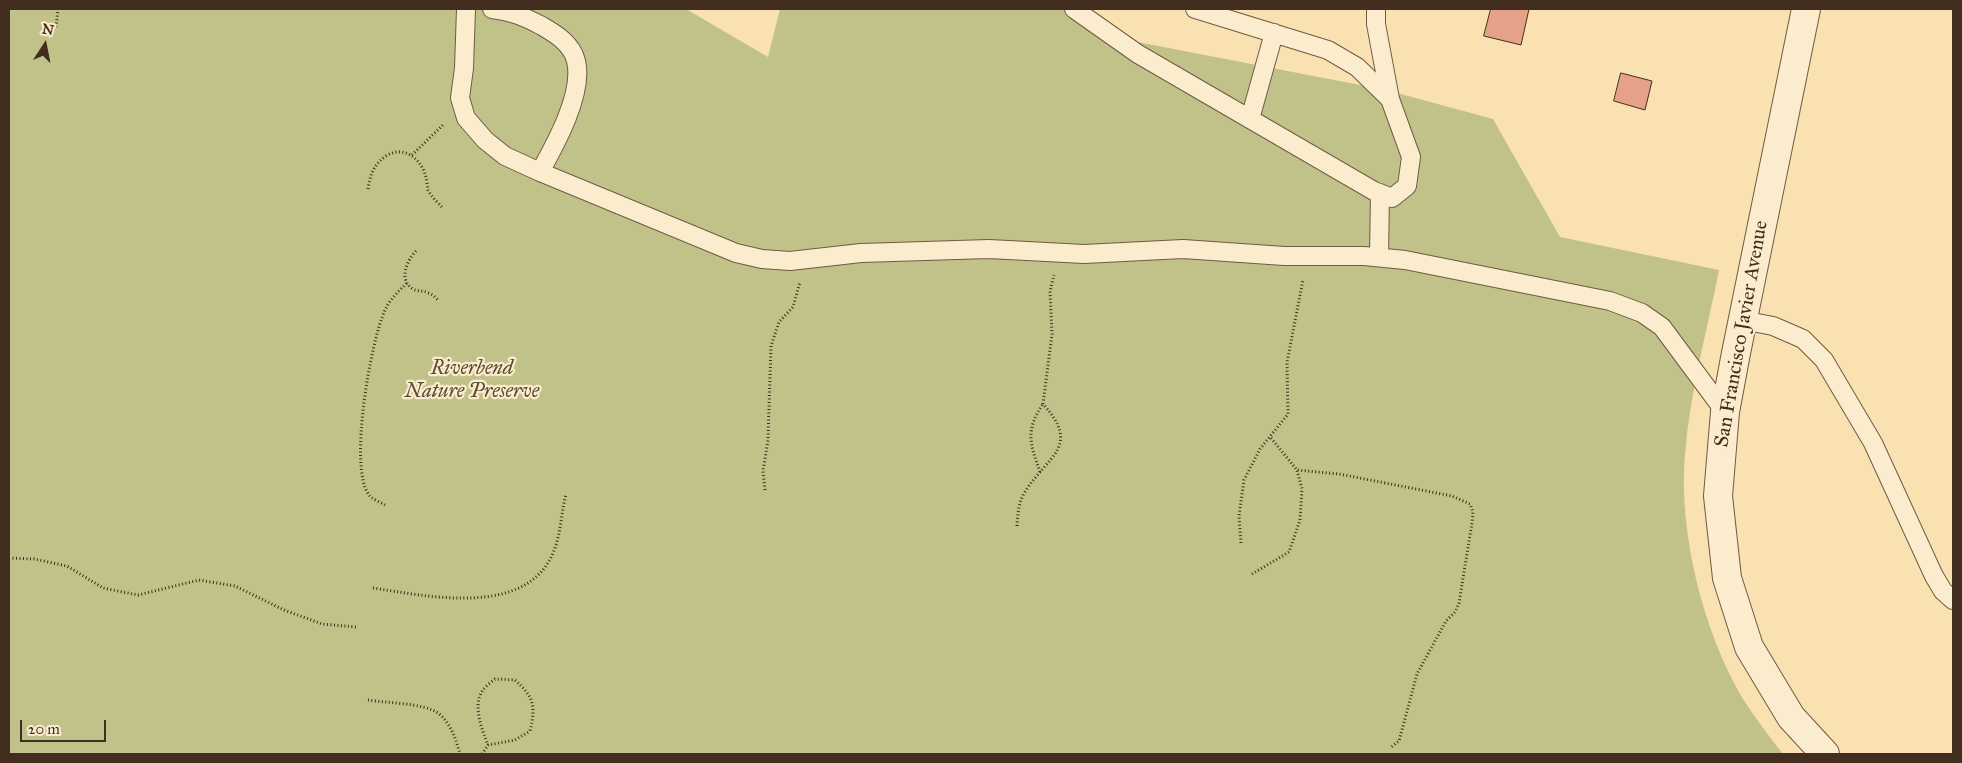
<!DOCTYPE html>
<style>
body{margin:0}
#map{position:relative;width:1962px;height:763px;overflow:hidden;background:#f9e1b2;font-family:"IM FELL Great Primer",serif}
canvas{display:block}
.frame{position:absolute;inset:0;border:10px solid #432d1f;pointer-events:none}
.north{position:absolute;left:20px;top:20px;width:50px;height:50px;-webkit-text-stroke:4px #fbeccd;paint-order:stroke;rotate:11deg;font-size:14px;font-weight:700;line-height:20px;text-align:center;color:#432d1f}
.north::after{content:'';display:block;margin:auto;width:18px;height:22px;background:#432d1f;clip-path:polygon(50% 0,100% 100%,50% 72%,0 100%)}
.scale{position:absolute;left:20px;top:720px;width:86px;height:22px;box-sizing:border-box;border:2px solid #432d1f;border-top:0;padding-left:6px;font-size:15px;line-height:18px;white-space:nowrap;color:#432d1f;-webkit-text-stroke:4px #fbeccd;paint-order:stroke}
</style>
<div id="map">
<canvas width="1962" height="763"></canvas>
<div class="frame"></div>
<div class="north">N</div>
<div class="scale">20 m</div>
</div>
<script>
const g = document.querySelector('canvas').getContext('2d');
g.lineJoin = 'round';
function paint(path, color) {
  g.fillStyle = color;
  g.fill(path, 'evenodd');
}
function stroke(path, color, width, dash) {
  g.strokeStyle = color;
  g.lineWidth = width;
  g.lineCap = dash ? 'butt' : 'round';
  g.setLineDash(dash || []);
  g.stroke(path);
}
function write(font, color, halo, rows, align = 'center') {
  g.font = font + ' "IM FELL Great Primer",serif';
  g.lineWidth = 4.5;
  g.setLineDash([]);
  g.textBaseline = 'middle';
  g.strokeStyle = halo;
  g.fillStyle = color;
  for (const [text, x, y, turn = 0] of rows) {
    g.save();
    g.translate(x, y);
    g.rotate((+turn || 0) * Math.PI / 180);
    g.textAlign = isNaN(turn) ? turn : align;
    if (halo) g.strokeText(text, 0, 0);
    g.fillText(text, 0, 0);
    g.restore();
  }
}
paint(new Path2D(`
 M9,9H686L768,57L780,9H1071L1122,39L1386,90L1493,119L1560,237L1719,270C1707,331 1690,392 1685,454C1678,531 1703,632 1743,699C1755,718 1769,736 1783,754H9Z`), '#c1c289');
const building = new Path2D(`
 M1491,9H1529L1521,45L1484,36Z
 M1621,73L1652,81L1645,110L1614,101Z`);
paint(building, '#e6a288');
stroke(building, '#432d1f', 1);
const service = new Path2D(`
 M466,9L464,68L460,98L466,118L485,140L505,156L540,172L736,253L762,259L790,261L861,253L989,249L1084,254L1183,249L1284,256H1364L1405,260L1610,301L1642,313L1662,327L1725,412
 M492,9C511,11 525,17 542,26C556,34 572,44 576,61C584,93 555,145 540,172
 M1074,9L1138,54L1374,191L1392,198L1407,186L1411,157L1390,99L1357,67L1328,50L1195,9
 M1376,9V24L1390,99
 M1250,119L1274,33
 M1379,257L1380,193
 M1742,320L1773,326L1803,339L1824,360L1873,443L1934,576L1943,591L1953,600`);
const tertiary = new Path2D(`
 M1806,9L1736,353L1725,412L1718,496L1727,578L1749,647L1791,717L1825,754`);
stroke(service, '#705a44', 20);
stroke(tertiary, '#705a44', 30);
stroke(new Path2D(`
 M56,27L58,9
 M412,155L444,124
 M368,189C370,175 374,164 386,156C403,145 420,158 425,174C427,179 427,185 428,190C431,196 438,203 443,208
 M416,251C407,260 398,280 413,289C418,292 423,290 428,293C432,294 435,297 438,300
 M1271,438L1297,470L1339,474L1452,496L1470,504L1473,512L1472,523L1459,603L1455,612L1446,621L1417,674L1399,741L1390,748
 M1040,472C1030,444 1025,430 1043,404
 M765,490L763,471L768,440L771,346L779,322L793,307L800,282
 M385,505C380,502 372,499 369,495C348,467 371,340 385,310C390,299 399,291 407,283
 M1017,526C1018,514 1018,503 1025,492C1047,456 1082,447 1043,404L1052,334L1050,291L1054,275
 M1241,543L1239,516L1244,480L1260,449L1288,414L1287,362L1303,280
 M9,558L34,559L67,566L103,588L138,595L199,580L235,586L284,610L322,624L356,627
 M1252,574L1289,552L1300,520L1302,489L1297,470
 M373,588C426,596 526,618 553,553C561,535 561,513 566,494
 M368,700C386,703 424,703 438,713C451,723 456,740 460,754
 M482,754L488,745L515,740L530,731C536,706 534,697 515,680L495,679C491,682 486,686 483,690C472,705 482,730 488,745`), '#432d1f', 3, [1, 2.5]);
stroke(service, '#fbeccd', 18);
stroke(tertiary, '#fbeccd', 28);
write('20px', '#432d1f', '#fbeccd', [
 ["San Francisco Javier Avenue",1742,334,-80]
]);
write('italic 20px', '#5c4b34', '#fbeccd', [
 ["Riverbend",472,369],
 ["Nature Preserve",472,392]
]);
</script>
